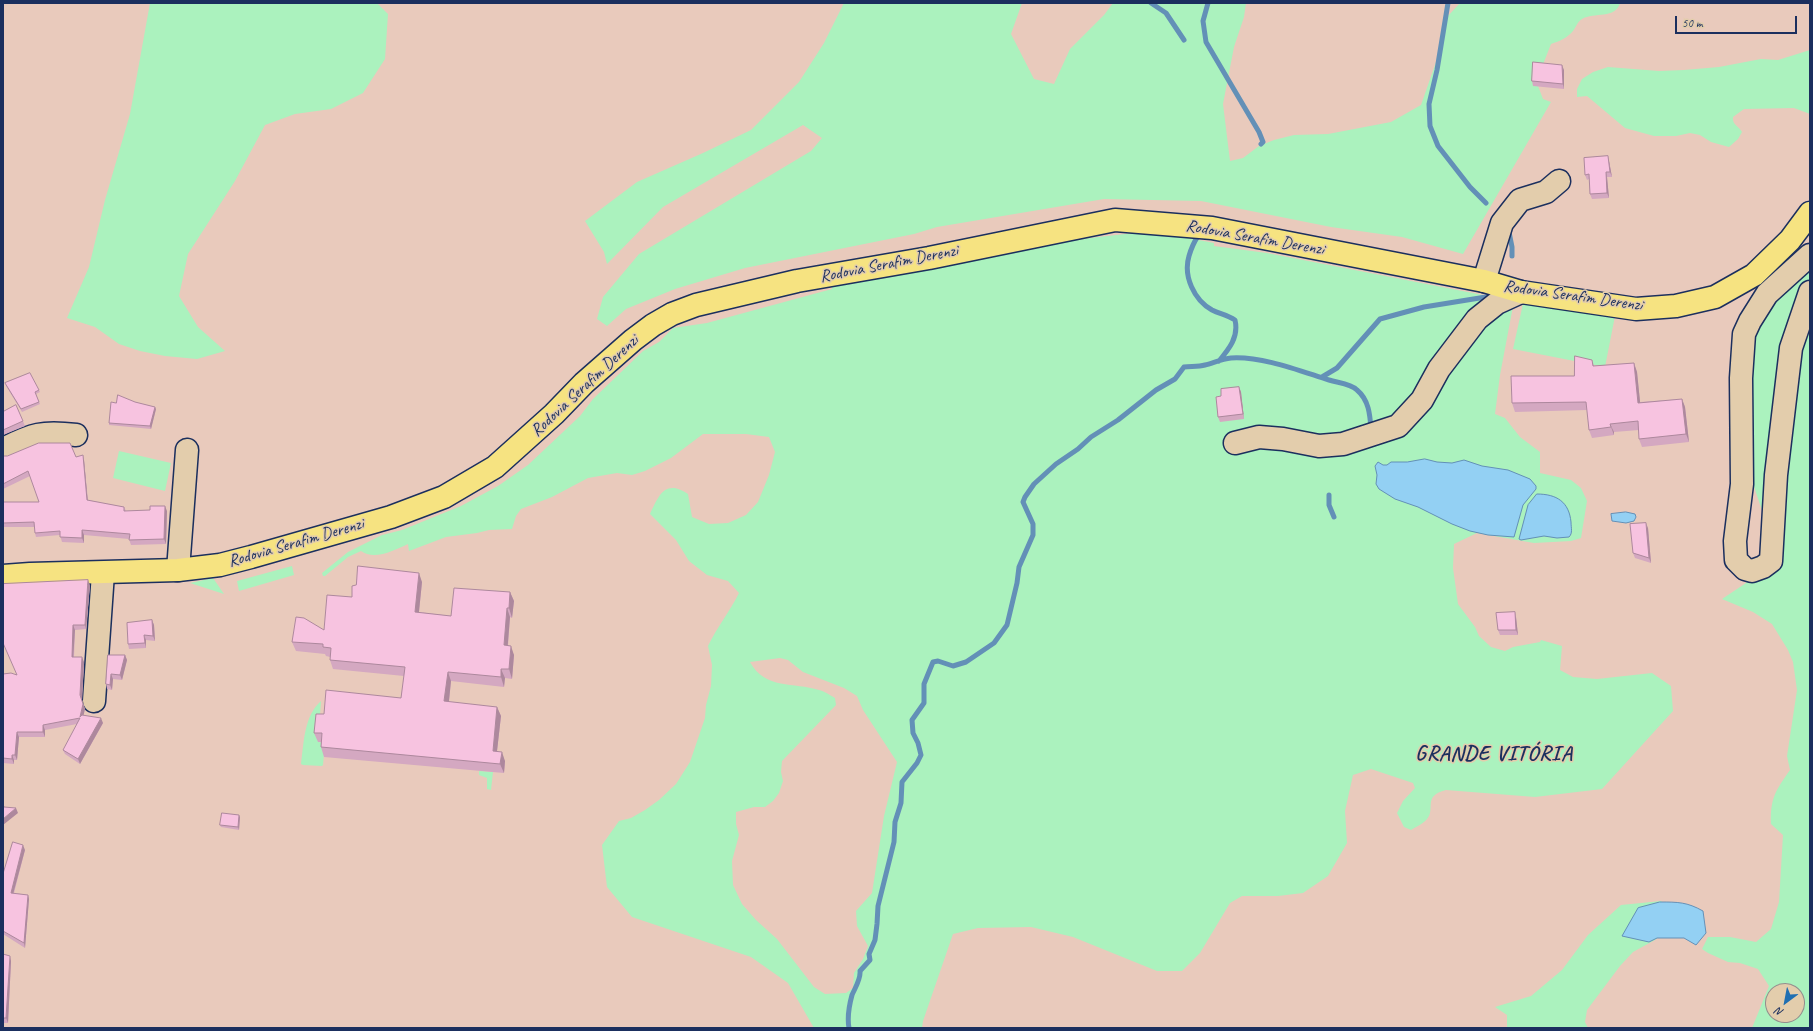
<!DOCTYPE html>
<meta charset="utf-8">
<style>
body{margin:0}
#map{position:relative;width:1813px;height:1031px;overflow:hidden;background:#e9cabc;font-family:Caveat,sans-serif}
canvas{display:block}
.frame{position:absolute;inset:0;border:4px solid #1b2f5e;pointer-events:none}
.north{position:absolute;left:1765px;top:983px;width:40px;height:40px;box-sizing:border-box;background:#e3cdac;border:1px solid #938e8d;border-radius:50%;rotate:212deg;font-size:11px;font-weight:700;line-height:16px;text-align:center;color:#1b2f5e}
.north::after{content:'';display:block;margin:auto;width:14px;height:18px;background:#1f6fb2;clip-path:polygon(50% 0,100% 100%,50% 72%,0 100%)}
.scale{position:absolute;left:1675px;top:16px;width:122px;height:18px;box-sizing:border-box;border:2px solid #1b2f5e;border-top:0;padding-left:5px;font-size:12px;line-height:14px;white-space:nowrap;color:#1b2f5e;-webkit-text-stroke:3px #e3cdac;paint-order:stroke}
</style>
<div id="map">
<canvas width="1813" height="1031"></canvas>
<div class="frame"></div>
<div class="north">N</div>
<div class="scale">50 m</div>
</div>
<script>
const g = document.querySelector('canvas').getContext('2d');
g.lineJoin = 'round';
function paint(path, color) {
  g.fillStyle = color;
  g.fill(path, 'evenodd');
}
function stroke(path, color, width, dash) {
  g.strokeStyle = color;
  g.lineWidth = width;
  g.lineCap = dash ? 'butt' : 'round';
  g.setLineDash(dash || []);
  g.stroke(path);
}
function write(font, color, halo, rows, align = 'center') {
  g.font = font + ' Caveat,sans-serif';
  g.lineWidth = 3;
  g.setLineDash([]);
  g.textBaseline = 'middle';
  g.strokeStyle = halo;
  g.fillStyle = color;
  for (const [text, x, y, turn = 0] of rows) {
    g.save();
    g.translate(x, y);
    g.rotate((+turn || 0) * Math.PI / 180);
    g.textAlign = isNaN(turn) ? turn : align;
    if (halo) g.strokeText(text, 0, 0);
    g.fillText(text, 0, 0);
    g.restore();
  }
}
paint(new Path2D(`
 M150,3H377L388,14L385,59L363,93L331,109L295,114L265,125L235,181L188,254L179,296L198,327L225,351L197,359L165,356L140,351L119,344L95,327L67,318L89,267L105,200L130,114Z
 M844,3H1022L1011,34L1034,79L1054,84L1070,49L1104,15L1113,3H1246L1244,17L1234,47L1223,104L1230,161L1243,158L1259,146L1274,140L1294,135L1328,134L1391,122L1421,105L1436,62L1447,17L1460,3H1620C1616,19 1594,12 1582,19C1578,21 1576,27 1573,31C1567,38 1560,41 1551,44L1540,72L1538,86L1543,99L1551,102L1463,254L1402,237L1331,227L1201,201L1104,199L937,227L914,234L745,268L675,289L626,309L607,326L597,319L603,297L639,254L811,151L822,138L803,125L663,207L607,264L604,252L585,221L637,182L703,153L751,130L799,82L824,43Z
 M1810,50V114L1794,108L1744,109L1733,117C1732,125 1739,126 1742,132L1738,139L1729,147L1711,142L1700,135L1690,133L1676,136H1654L1625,128L1587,96L1577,97V89L1582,79L1593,72L1608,67L1659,71L1684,70L1719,67L1761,59L1778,60Z
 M1152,231L1214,243V246L1267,253L1514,301L1500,375L1495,414L1505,418L1520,437L1540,452V473L1571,480L1581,488L1587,501L1581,538L1571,541L1534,543L1477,533L1454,544L1453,568L1458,604L1475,627L1479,636L1491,647L1505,651L1513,647L1540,642L1541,640L1562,646L1560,670L1573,677L1597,679L1652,673L1671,686L1673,711L1602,789L1535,797L1446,790C1422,796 1436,809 1427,819C1424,823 1416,827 1411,830L1404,827L1397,813L1403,801L1415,788L1413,783L1371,769L1353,775L1345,811L1347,843L1328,876L1303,893L1278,896H1242L1230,903L1200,953L1182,971H1157L1073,937L1031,927L978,928L953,934L923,1021L922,1028H814L788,983L751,957L632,917L607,887L602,845L619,821L631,818L645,810L659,800L676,784L690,762L705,718L706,705L711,686L712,665L708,646C717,627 730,611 739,593L728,581L707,575L689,561L676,540L650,514C659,495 665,479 688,494L692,517L709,524L728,523L746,515L758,502L769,475L775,452L769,437L746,434H703L671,458L645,471L632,475L617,473L588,478L552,497L521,509L516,516L512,529L489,530L477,533L446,537L409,551L408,544C395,550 374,561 361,551L348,557L325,576H323L322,573L348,552L382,535L402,530L461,506L498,486L528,465L580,416L593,399L643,351L659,342L673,328L707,323L832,289L831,284L1063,241ZM780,658L788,660L803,672L844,688L857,696L863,710L897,762L884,816L872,893L856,911L857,926L868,946L863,959L854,973L853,988L846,993L825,994L814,987L777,939L756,920L742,904L733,885L732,861L739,835L736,824V812L754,807H765L773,801L779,793L783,781L781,772L782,761L836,705L835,698C830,695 824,691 819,690C794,682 765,690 750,662Z
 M1810,255V1028H1752L1769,986L1758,969L1740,963L1728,962L1708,953L1702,949L1708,937H1730L1756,942L1771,929L1779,902L1783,835L1771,824C1770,798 1776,790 1790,770L1787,756L1797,690L1793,662L1788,650L1772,624L1753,612L1722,599L1746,583L1764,561L1768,528L1752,481L1744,445L1753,324ZM1773,991H1797V1015H1773Z
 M1524,299L1615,316L1605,367L1513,349Z
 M119,451L171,463L165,491L113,478Z
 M292,566L294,575L239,591L237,581Z
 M213,578L224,594L190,583Z
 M321,701L318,742L325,743L323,765L322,766L303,765L301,764C304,742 304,716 321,701Z
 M479,771L493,772L491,790L487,789V778L479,775Z
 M1661,901L1678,918L1655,940L1633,952L1620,966L1587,1010L1585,1022L1588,1028H1507V1015L1495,1007L1531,996L1562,970L1588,935L1621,905Z`), '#abf2be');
const water = new Path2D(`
 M1425,459L1437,462L1452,463L1464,460L1482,466L1508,470L1530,479L1536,486V489L1523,505L1514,537L1488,535L1470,531L1452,524L1418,507L1395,499L1379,489L1376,484L1377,475L1375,466L1378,462L1383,465H1387L1391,462H1407Z
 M1537,494C1557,494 1569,502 1571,522C1571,528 1573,533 1569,537L1557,538L1544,536L1521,540L1519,539L1528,505Z
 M1626,512L1635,514L1636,517L1634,521L1626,523L1612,521L1611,514Z
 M1660,902C1678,902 1687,902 1703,911L1706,933L1696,945L1684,938H1657L1649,942L1622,936L1638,908Z`);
paint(water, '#93d0f3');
stroke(water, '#6390b7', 1);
stroke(new Path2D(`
 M1151,3L1166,13L1184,40
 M1208,3L1203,21L1206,42L1259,132L1263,142L1261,144
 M1448,3L1437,70L1429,104L1430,126L1438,146L1470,187L1486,203
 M1509,232L1512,247V256
 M1198,236C1194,242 1191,249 1189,256C1183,276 1194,300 1212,310C1220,314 1227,315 1235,320C1239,337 1229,349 1219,361
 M1322,377L1337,368L1380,319L1424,307L1492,296
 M1329,495V505L1334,517
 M849,1028C847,1017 849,1006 852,995C855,988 861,979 860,971L870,960L869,954L875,940L877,924L878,906L894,842L895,822L901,803L902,782L917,763L921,755L918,743L913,733L912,720L924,703V684L933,662L938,661L953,666L966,662L994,643L1007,625L1017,583L1019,567L1033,535V524L1023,502L1025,497L1034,484L1056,464L1078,449L1091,437L1118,420L1156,390L1175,379L1184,367C1190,366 1198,367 1205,365C1213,363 1222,359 1231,358C1262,356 1300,371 1329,380C1338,383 1350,383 1357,390C1369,400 1370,415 1371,429`), '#6390b7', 5);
const minor = new Path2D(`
 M1810,255L1767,294L1750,321L1744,334L1741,378L1742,484L1735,541L1736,560L1745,569L1752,571L1763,567L1771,561L1776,475L1791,348L1810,292
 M1484,281L1502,223L1520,200L1546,192L1559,181
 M1235,443L1259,437L1283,439L1319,446L1343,444L1398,426L1422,400L1439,369L1477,319L1497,303L1521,292
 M3,449C33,434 42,431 76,435
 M178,570L187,450
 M94,701L103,573`);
const major = new Path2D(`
 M3,576L30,574L178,570L220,565L251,557L391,517L444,497L495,467L554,414L584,383L633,340L653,325L672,314L696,305L797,281L929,258L1115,220L1212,228L1484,281L1521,292L1636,309L1676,306L1715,297L1754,275L1790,240L1810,213`);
stroke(minor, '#1b2f5e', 25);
stroke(major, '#1b2f5e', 25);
stroke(minor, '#e3cdac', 22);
stroke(major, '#f6e381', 22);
paint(new Path2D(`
 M1564,70V89L1533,86L1532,81Z
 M1609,161L1612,177H1607L1609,198L1592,199L1590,194L1589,179L1587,180L1585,175Z
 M1592,360L1594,366L1634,363L1637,372L1640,402L1682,399L1685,407L1689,442L1642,447L1639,439V430L1614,432V435L1592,438L1589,430L1587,410L1515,412L1512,403L1574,376Z
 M5,383L39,390L40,392L36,394L40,404L22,412L6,386Z
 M1239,387L1241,392L1244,419L1220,422L1218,417L1221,396Z
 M116,403L156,409L151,429L109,425V423Z
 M3,412L23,421L25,426L3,435Z
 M3,456L76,457L84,460L88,500L124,507L126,511H167L166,544L131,545L129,539L84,535V543L62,542L60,535L36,537L35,533L34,527H3V502H39L30,476L3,489Z
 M1648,528L1651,563L1635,558L1633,553Z
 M422,582L419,612L451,616L510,592L514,601L512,618L510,617L508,646L514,655L512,679L505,678L504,687L451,681L449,702L497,707L501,716L497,751L505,761L504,773L324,757L321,747V742H318L314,733L324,714L401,698L404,676L333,669L330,660V657L326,656L325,654L296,651L292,642L324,630L352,597Z
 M90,585L86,629L75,630L74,657L84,662L82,700L85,709L83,715L103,723L80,764L65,754L63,750L77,724L45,730V737H19L17,760H14V764L3,763V674L16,675Z
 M1516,617L1518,635H1500L1498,630Z
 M152,620L154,625L155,641L146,640V648L129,649L128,644Z
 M108,655H125L127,660L122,680L113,679L112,690L107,689L106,684Z
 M240,817L239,830L221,827L220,825Z
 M25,850L14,893L28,895L29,899L25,948L3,934V874Z
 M3,954L11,961L8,1023H3Z`), '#d4a8c1');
paint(new Path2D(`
 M1562,65L1564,70V89L1563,84Z
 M1608,156L1609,161L1612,177L1610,172Z
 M1606,172L1607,177L1609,198L1607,193Z
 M1634,363L1637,372L1641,411L1638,403Z
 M1239,387L1241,392L1244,419L1243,414Z
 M1682,399L1685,407L1689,442L1686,434Z
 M155,407L156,409L151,429L150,426Z
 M1610,424L1614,432V435L1611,427Z
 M83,455L84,460L88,504L87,500Z
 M165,506L167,511L166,544L164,539Z
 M1646,523L1648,528L1651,563L1649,558Z
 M82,530L84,535V543L82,538Z
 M419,573L422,582L418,621L415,612Z
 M88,580L90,585L86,629L85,625Z
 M510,592L514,601L512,618L509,608Z
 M507,608L510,617L507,654L504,645Z
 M1515,612L1516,617L1518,635L1516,630Z
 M152,620L154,625L155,641L153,636Z
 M73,625L75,630L73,661L72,657Z
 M144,635L146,640V648L145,643Z
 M511,646L514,655L512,679L509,669Z
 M125,655L127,660L122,680L120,675Z
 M82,657L84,662L82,700L80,695Z
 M501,669L505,678L504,687L501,677Z
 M448,672L451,681L448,710L444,701Z
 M111,674L113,679L112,690L110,685Z
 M83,704L85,709L82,722L80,717Z
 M497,707L501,716L496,760L493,751Z
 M101,718L103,723L80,764L78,759Z
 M43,725L45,730V737L43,732Z
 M17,732L19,737L17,760L15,755Z
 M502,752L505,761L504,773L500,764Z
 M12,755L14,760V764L12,759Z
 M16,808L18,813L3,825V819Z
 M239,815L240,817L239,830L238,827Z
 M23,845L25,850L12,898L11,893Z
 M28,895L29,899L25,948L24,943Z
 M10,956L11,961L8,1023L6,1018Z`), '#ad889d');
const building = new Path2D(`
 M1533,62L1562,65L1563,84L1532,81Z
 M1608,156L1610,172H1606L1607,193L1590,194L1589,174L1585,175L1584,158Z
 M1575,356L1592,360L1593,366L1634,363L1638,403L1682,399L1686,434L1639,439L1638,421L1610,424L1611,427L1589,430L1586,402L1512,403L1511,376H1574Z
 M30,373L39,390L35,392L39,402L21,409L5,383Z
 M1239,387L1243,414L1218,417L1216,397L1221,396V389Z
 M118,395L135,402L155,407L150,426L109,423L111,402L116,403Z
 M16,405L23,421L3,430V412Z
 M39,443H70L76,457L83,455L87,500L124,507V511L150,510V506H165L164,539L129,540L130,534L82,530V538L60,537V531L35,533L34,522L3,523V502H39L28,471L3,484V456H7Z
 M1646,523L1649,558L1633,553L1630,524Z
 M358,566L419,573L415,612L451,616L454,588L510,592L509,608H507L504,645L511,646L509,669H501V677L448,672L444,701L497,707L493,751L502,752L500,764L321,747L322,733H314L316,714H324L326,690L401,698L405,667L330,660L331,648L323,647V644L292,642L296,617L304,618L324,630L327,595L352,597V586L356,585Z
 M88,580L85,625H73L72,657H82L80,695L83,704L80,717L82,715L101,718L78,759L63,750L80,718L43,725V732H17L15,755H12V759L3,758V674L11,673L17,675L3,643V584Z
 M1515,612L1516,630H1498L1496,613Z
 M152,620L153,636L144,635L145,643L128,644L127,623Z
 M108,655H125L120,675L111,674L110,685L106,684Z
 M3,804L4,807L16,808L3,819Z
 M222,813L239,815L238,827L220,825Z
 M13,842L23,845L11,893L28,895L24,943L3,931V874Z
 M3,954L10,956L6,1018H3Z`);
paint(building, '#f7c3e0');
stroke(building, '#ad889d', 1);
write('17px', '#1b2f5e', '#e3cdac', [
 ["Rodovia Serafim Derenzi",1255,238,10],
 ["Rodovia Serafim Derenzi",889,264,-11],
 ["Rodovia Serafim Derenzi",1573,296,8],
 ["Rodovia Serafim Derenzi",585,386,-43],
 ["Rodovia Serafim Derenzi",296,543,-16]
]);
g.letterSpacing = '1px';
write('bold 21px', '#1b2f5e', '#e3cdac', [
 ["GRANDE VITÓRIA",1494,754]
]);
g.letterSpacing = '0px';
</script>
